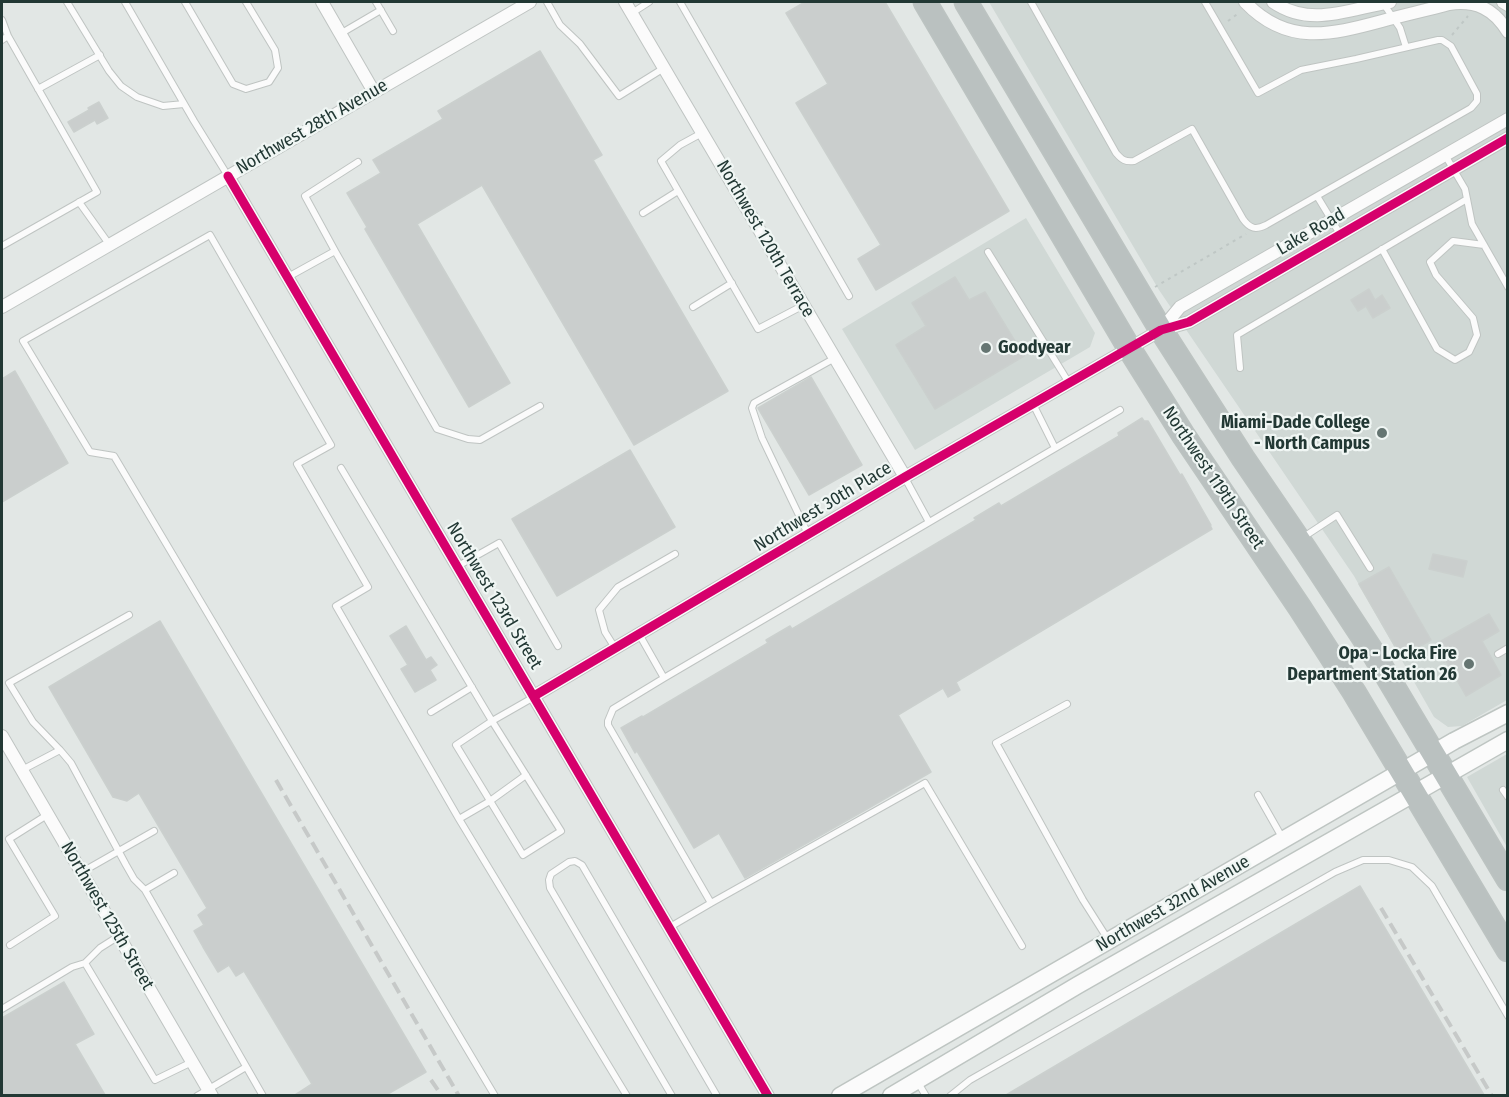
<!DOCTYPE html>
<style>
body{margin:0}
#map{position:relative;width:1509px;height:1097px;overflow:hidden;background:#e2e7e5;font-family:"Fira Sans Condensed",sans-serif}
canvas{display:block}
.frame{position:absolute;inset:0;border:3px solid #223834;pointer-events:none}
</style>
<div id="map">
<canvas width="1509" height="1097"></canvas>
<div class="frame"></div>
</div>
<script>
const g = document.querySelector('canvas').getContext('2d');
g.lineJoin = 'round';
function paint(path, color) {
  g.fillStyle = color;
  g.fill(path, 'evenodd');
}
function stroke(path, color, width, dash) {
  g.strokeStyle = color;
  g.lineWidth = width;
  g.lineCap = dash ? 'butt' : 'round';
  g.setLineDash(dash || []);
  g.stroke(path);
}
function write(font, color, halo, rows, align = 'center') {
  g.font = font + ' "Fira Sans Condensed",sans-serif';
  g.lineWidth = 4.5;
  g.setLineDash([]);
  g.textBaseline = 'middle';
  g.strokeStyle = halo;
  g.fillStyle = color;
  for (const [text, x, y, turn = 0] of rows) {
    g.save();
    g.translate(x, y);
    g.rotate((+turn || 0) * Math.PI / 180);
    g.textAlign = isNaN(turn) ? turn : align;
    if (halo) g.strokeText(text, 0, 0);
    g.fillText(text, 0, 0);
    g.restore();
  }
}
paint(new Path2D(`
 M989,2H1507V700L1462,726L1448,727L1434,717L1354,576L1159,290Z
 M1026,218L1095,333L1090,347L915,450L842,329Z
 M1507,754V847L1467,777Z`), '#d0d8d5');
const building = new Path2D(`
 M805,2H885L1009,211L876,290L858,259L881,245L796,103L828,84L786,13Z
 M540,51L602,155L593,160L728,391L634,445L482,185L417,224L510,383L469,407L365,229L367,227L347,193L381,173L373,160L443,119L438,111Z
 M99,102L108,118L97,124L95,120L74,132L68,122L89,110L88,108Z
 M955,277L969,300L985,292L1024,356L935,409L896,345L926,326L912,303Z
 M1369,289L1375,300L1382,295L1390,308L1373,318L1366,306L1358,311L1351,300Z
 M15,371L68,463L2,502V379Z
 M811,377L862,465L809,495L758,408Z
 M1142,418L1144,421H1148L1180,475L1182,474L1211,525H1210L1212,529L956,682L960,690L948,697L943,688L898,715L931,772L867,809L745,878L719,833L694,848L637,751L635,753L621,728L642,716L643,717L768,643L766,640L790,626L792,629L976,520L974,518L999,503L1001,506L1119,436L1118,433Z
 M630,450L675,527L557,596L512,519Z
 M1433,554L1467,561L1463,577L1429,569Z
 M1389,567L1431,640L1417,648L1416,646L1410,650L1409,647L1399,653L1359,584Z
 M1489,614L1499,631L1482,641L1501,675L1466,696L1446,661L1444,662L1434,645Z
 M160,621L426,1072L386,1095H295L312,1084L244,971L236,976L229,965L218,972L203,947L194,931L204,925L198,915L207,908L139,793L127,801L113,797L49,687Z
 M406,626L426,660L431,657L437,665L430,670L436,680L415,692L401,669L408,665L390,636Z
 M1360,886L1484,1095H1006Z
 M64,982L94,1034L75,1044L105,1095H2V1018Z`);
paint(building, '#cacecd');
stroke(building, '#cbd0ce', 1.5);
const lane = new Path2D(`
 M67,2L109,71L121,86L137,97L163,106L184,104
 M125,2L194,121L228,176
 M185,2L233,84L246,89L269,82L278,68L275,50L246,2
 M376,2L393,31
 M547,2L560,25L580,44L619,96L664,68
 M680,2L849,296
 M1031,2L1116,153C1122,160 1125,162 1134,161L1192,129L1243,219C1250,229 1256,230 1266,225L1471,108L1477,101V94L1451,46L1442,40H1438L1356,59L1301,70L1258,93L1205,2
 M1383,3L1400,28L1406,47
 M632,13L649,2
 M2,20L8,36
 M340,34L381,10
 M2,40L8,36L97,192L2,246
 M38,89L100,55
 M702,133L680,145L661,161L758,329L804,305
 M1445,155L1465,189L1472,224L1508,287
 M1317,196L1340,234
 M79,202L109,244
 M643,213L678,191
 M1382,249L1437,349L1455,360L1469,352L1477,335L1473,318L1436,275L1430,262L1453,241L1484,245
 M335,251L437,429L468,439L480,440L540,406
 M988,252L1069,383
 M288,277L335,251L305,196L358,162
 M693,307L732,283
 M1240,368L1237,335L1467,199
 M1033,404L1055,448
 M341,468L492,721L534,697
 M905,478L929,522
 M808,534L762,438L752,408L754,403L835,358
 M1302,538L1337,515L1370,568
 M458,566L499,543L558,646
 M129,615L9,683L33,722L60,750L71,763L126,865L134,879L145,890
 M639,634L664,678
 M615,648L605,632L599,610L618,587L675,554
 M1498,654L1508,648
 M1067,704L996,743L1083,900L1109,941
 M431,712L472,687
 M492,721L561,831L523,855L456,745Z
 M22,770L60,750
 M1503,790L1508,797
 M1258,795L1283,839
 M459,819L490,801L526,775
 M82,872L154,831
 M174,873L145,890L263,1096
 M711,903L925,783L1022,946
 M670,927L711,903L608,725V721L613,709L664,678L1120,410
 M119,936L100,948L85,963L155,1080L192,1062
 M10,945L55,916L9,839L47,815
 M2,1009L72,967L85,963
 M917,1081L926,1096
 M197,1096L246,1067
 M495,1096L114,456L90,452L23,341L210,235L331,445L297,464L368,587L336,606L459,819L627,1096
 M672,1096L550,888L549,880L551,874L569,862L575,861L582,865L717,1096
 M950,1096L970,1080L1335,872L1363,860H1389L1412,867L1432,886L1508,1016`);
const street = new Path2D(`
 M322,2L374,92
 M625,2L905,477
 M1245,2C1287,46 1330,35 1382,21C1404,15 1427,10 1449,4C1476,0 1494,9 1508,32
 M1273,2C1311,28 1349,9 1390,2
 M1503,2L1508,5
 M228,176L768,1096
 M2,307L530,2
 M1161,330L1180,307L1508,119
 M534,696L905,477L1069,383L1161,330L1189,322L1508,138
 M2,736L212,1096`);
const secondary = new Path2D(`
 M840,1096L1454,741L1508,713
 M891,1096L1078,985L1508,740`);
const highway = new Path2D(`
 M925,2L1129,348L1184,436L1300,608L1354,692L1508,950
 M966,2L1161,330L1243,458L1305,549L1372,651L1508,879`);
stroke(lane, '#bfc4c2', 8);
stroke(street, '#bfc4c2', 14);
stroke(secondary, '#bec5c2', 19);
stroke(highway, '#bcc3c1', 25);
stroke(new Path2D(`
 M1228,21L1240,12
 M1452,35L1468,16
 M1155,287L1246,234`), '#bfc7c5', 2, [3, 4.5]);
stroke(lane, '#fbfbfb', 6);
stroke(street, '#fbfbfb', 12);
stroke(secondary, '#fbfbfb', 16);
stroke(highway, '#bac1c0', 22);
stroke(new Path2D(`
 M276,780L459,1096
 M1381,908L1492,1096
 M431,1080L442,1096`), '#c6c9c8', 4, [12, 6]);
stroke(new Path2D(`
 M228,176L768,1096
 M534,696L905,477L1069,383L1161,330L1189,322L1508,138`), '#d6006c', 9);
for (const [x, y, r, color] of [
 [986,348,6,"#657572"],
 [1382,433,6,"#657572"],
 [1469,664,6,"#657572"]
]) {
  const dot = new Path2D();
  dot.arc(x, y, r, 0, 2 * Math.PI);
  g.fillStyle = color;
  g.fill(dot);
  stroke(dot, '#f0f6f4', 2);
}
write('18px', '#223834', '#f0f6f4', [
 ["Northwest 28th Avenue",312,127,-30],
 ["Lake Road",1311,232,-30],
 ["Northwest 120th Terrace",765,239,60],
 ["Northwest 119th Street",1213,478,56],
 ["Northwest 30th Place",823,507,-31],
 ["Northwest 123rd Street",494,596,59],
 ["Northwest 32nd Avenue",1173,904,-30],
 ["Northwest 125th Street",107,916,60]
]);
write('bold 18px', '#223834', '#f0f6f4', [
 ["Goodyear",998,348,"left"],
 ["Miami-Dade College",1370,423],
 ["- North Campus",1370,444],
 ["Opa - Locka Fire",1457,654],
 ["Department Station 26",1457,675]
], 'right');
</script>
